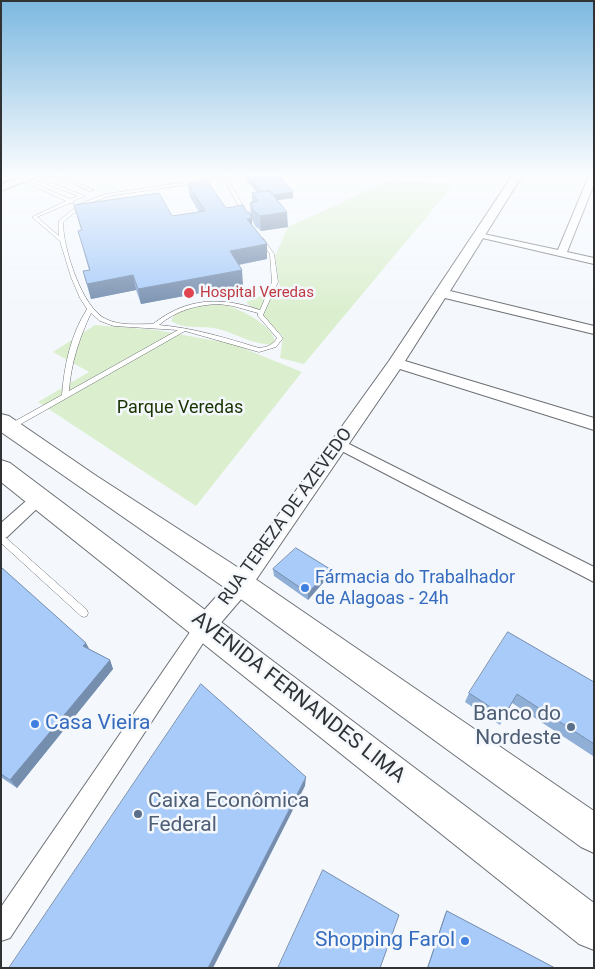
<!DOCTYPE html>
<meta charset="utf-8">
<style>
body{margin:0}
#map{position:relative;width:595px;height:969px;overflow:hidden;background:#f4f8fd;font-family:Roboto,sans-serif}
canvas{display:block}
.frame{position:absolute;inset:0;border:2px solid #303234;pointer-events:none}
</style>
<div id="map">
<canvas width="595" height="969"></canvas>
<div class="frame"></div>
</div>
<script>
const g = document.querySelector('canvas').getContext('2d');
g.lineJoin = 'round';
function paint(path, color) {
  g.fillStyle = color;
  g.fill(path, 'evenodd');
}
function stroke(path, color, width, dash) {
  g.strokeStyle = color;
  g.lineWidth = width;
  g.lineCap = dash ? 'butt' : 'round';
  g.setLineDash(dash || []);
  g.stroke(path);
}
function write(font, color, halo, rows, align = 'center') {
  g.font = font + ' Roboto,sans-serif';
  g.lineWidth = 5;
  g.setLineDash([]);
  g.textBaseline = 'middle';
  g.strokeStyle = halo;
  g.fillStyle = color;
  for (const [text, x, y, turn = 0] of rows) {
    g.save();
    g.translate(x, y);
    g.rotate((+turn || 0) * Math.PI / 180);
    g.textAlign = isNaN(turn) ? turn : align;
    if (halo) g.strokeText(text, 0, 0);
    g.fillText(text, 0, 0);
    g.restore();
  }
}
paint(new Path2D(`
 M390,180L454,184L304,364L280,358L283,336L246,302L280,288L275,256L288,227Z
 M208,305C213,305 219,304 224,305C238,307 278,328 275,344C255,347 234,332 214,328C200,326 183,329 171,321C175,308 196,307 208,305Z
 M95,325L156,330L233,344L302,372L196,506L38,402L89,372L53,352Z`), '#dbefce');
const service = new Path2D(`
 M30,176H34L85,196L73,201L74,203H70L37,217L59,236V221L79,204L106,194L226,176H239L228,179L247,214V215L243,214L224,179L109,196L83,206L63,222C63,248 82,308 106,319C120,326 137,324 153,324C186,298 220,296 260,310L272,282L270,254L259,239L263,238L274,254L278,282L263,315L282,337L283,338L276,347L259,352L185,331L12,429H8L7,427L8,425L62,395C64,366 71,334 87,309L80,298L71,277L60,241L32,217L66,201L21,180L24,179L70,199L78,196L31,178ZM219,304L233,306L258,313V316L277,338C273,345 267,347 259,348C226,338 194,328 159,325C177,310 196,305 219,304ZM91,313L100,321L114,326L178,330L69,391C71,363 79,339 91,313Z
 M56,176H62L94,190L90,191Z
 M1,535L4,536L87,610L88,613L87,616L84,617L81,616L1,543Z`);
const minor = new Path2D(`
 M589,176H594V184L567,252L594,258V264L474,236L479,233L558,250Z
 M339,439L594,567V582L334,447L332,444L334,441Z
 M39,492L44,494L47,498L44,502L7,537L1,539V523L34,494Z
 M205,617L211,619L214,625L211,631L10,938L1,941V907L199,619Z`);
const tertiary = new Path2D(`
 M23,176H38L1,191V184Z
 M512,176H522L450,291L594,326V334L445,298L405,361L594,418V430L400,369L249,590L213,632L205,635L197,632L194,625L197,618L233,578L389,361Z`);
const trunk = new Path2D(`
 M1,414L9,416L95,475L251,576L594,811V853L581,847L231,592L1,432Z
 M1,460L10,463L594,903V950L579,944L1,482Z`);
stroke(service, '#6c6f74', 1);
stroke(minor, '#6c6f74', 2);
stroke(tertiary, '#6c6f74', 2);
stroke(trunk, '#6c6f74', 2);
paint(service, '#fff');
paint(minor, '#fff');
paint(tertiary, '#fff');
paint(trunk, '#fff');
paint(new Path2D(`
 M247,176H279L293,198L278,200L288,227L261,231L255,226L252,219V225L267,259L239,265L243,285L141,304L136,290L91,299L83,271L89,270L78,231L81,230L74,205L172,216L199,212L190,197L188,184L226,208L247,212L251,216L250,203L252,202V193H257L247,181Z
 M1,567L89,649L110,660L113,669L17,788L2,778L1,779Z
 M273,569H330L329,576L308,600L274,576Z
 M594,682L593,756L512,703L500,725L465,702L469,693Z
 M447,911L555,968H427L445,914Z`), '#90afd6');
paint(new Path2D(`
 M293,192V198L264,202V196Z
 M287,212L288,227L261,231L260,216Z
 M247,219H252V233Z
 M267,244V259L231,266L230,251Z
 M242,270L243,285L141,304L138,289Z
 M133,275L136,290L91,299L87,284Z
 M330,569L329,576L308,600V593Z
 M86,643L91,652L83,646Z
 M110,660L113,669L17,788L10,780Z
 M306,777L305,786L213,968H208Z`), '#768eae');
const building = new Path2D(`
 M248,176H279L293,192L273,195L270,191L261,192Z
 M207,181L226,208L243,205L247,212L250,213L252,219H247L267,244L230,251L242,270L138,289L133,275L87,284L83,271L90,270L78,231L82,230L74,205L159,193L172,216L205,211L188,184Z
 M270,191L287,212L260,216L254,211L250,203L258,201L252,193Z
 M296,548L330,569L308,593L273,569Z
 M1,567L86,643L83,646L110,660L10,780L1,774Z
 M508,632L594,682V744L517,694L504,716L469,693Z
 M201,684L306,777L208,968H9Z
 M323,870L399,915L380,968H278Z
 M447,911L555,968H428Z`);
paint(building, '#a8cbf9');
stroke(building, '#768eae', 1);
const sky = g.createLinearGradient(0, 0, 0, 312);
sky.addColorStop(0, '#7cb8e0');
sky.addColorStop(0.56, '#fafcfe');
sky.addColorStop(1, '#fafcfe00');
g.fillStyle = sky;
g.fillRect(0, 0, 595, 312);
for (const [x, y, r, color] of [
 [189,293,6,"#e0444e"],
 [305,588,5,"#3f7fe0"],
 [35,724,5,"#3f7fe0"],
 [571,727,5,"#5c6f8a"],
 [138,814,5,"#5c6f8a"],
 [465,941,5,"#3f7fe0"]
]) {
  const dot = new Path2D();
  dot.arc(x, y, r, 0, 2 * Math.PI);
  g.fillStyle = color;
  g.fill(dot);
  stroke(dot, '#f4f8fd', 2);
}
write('15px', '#be3a42', '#f4f8fd', [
 ["Hospital Veredas",200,293]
], 'left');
write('18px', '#193300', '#f4f8fd', [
 ["Parque Veredas",180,408]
]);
write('18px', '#303234', '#f4f8fd', [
 ["RUA TEREZA DE AZEVEDO",286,517,-54]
]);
write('18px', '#366cbe', '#f4f8fd', [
 ["Fármacia do Trabalhador",315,578],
 ["de Alagoas - 24h",315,599]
], 'left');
write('21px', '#303234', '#f4f8fd', [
 ["AVENIDA FERNANDES LIMA",298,698,38]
]);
write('21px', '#4e5e75', '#f4f8fd', [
 ["Banco do",561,715],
 ["Nordeste",561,739],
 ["Caixa Econômica",148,802,"left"],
 ["Federal",148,826,"left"]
], 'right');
write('21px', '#366cbe', '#f4f8fd', [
 ["Casa Vieira",45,724],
 ["Shopping Farol",455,941,"right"]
], 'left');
</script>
